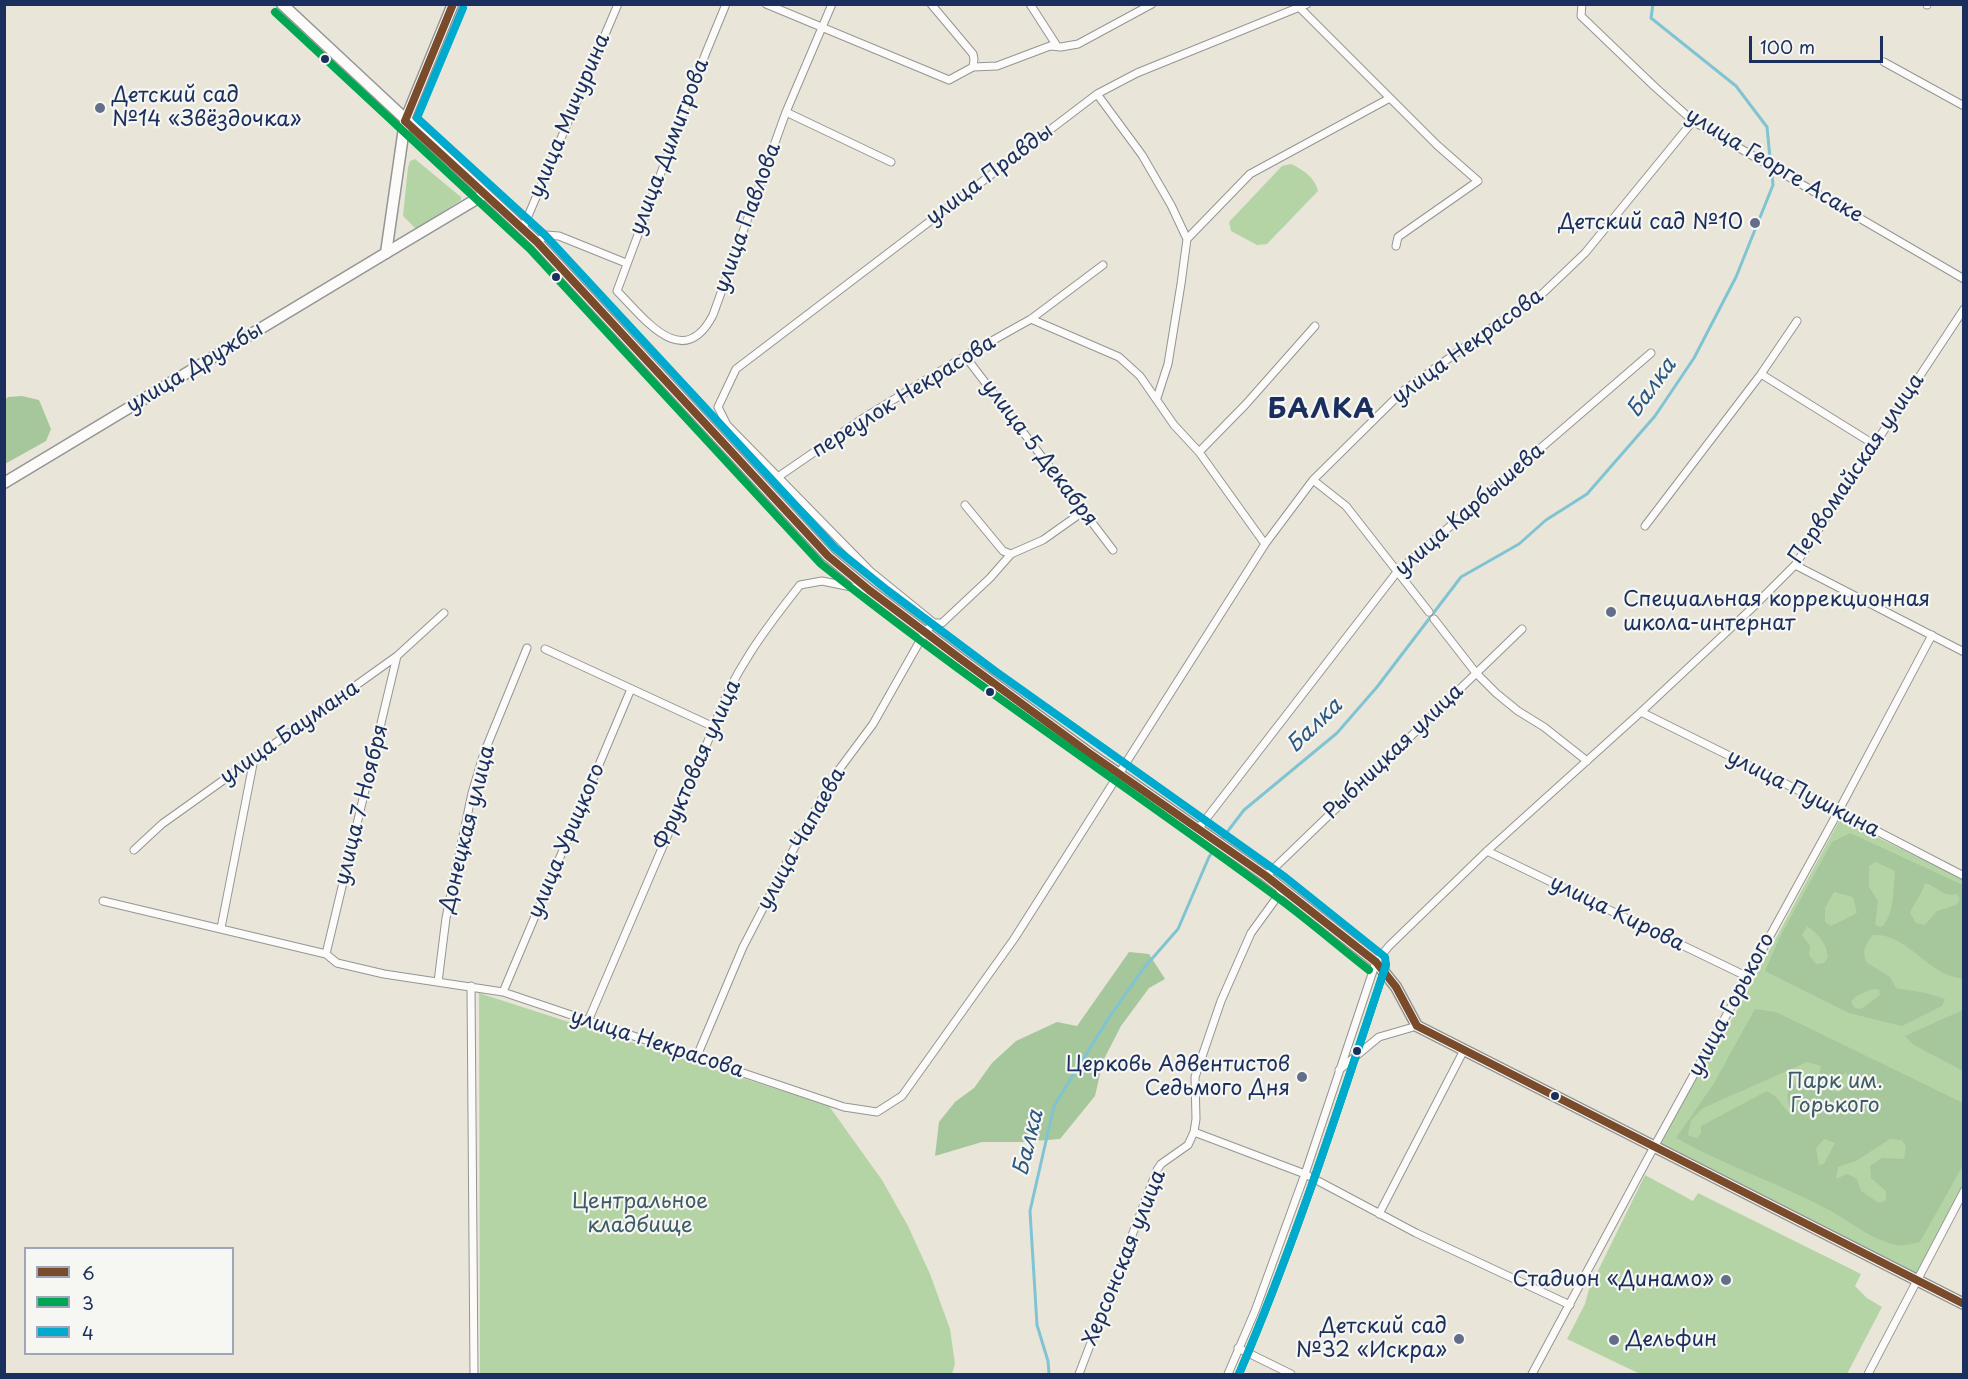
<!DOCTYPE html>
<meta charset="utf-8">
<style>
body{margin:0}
#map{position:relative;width:1968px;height:1379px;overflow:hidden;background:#e9e6d9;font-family:"Playpen Sans",sans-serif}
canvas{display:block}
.frame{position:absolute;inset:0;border:6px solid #1b2f5e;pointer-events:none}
.legend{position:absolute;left:24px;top:1247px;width:210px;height:108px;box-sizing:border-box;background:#f6f6f2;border:2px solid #9ea6b7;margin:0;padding:8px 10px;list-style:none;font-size:18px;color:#1b2f5e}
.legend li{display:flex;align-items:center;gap:12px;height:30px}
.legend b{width:30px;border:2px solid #9ea6b7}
.scale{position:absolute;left:1749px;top:36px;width:134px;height:27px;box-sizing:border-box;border:3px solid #1b2f5e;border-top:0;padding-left:8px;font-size:18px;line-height:21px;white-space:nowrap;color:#1b2f5e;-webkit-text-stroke:4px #f6f6f2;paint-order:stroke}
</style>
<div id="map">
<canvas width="1968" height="1379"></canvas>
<div class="frame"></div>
<ul class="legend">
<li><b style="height:8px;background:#7a4b2a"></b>6</li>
<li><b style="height:8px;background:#00a651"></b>3</li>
<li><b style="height:8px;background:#00a9ce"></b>4</li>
</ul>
<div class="scale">100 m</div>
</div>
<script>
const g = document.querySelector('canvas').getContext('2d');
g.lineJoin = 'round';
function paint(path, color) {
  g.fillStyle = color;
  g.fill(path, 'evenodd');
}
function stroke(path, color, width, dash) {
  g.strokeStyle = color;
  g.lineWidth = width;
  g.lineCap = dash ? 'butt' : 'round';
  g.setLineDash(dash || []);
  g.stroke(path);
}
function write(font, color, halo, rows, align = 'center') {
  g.font = font + ' "Playpen Sans",sans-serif';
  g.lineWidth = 4.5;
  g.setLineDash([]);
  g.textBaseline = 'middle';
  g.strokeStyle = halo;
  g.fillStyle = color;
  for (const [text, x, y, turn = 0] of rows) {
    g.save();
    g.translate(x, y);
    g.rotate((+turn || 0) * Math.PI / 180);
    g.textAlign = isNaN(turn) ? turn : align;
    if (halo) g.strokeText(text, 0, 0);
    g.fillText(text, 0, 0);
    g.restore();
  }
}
paint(new Path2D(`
 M415,159L461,197V200L416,229L403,216L408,167L410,161Z
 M1291,164C1304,170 1315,178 1318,191L1267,244L1257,245L1231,231L1229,222L1282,166Z
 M1840,819L1963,879V1191L1917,1282L1655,1147L1739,1007Z
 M479,993L829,1106L882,1180L908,1226L930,1274L950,1329L955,1364L952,1374H480Z
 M1645,1175L1693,1201L1698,1193L1861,1274L1855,1286L1867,1298L1882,1307L1847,1374H1640L1567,1339L1585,1304L1589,1289Z`), '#b5d4a5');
paint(new Path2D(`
 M22,396L39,400L51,429L46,441L5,464V400L8,397Z
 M1850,833L1963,885V980C1958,977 1951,977 1946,974C1921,963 1902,933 1873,935C1865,945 1862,950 1866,962L1890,977L1896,988L1926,993L1945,999L1942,1006L1902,1026L1849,1013L1765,971L1780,937L1832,842ZM1876,862L1895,871C1893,889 1895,913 1882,927L1875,925L1878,901L1869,887V866ZM1925,883C1937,886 1943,898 1957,894L1960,899L1956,905L1937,911L1925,925L1916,923L1910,913C1915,901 1921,896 1925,883ZM1834,892L1853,897L1857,913L1831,926L1825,922V908ZM1807,926C1819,935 1826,942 1828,957L1824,963L1816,964L1809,955L1810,946L1802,935ZM1873,989L1879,990L1880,995L1861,1009L1855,1008L1851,1002L1856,996Z
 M1129,952L1149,954L1165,979L1149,988L1121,1026L1103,1061L1095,1096L1060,1139L1021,1142H982L935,1156L939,1122L955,1102L974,1088L992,1063L1016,1041L1057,1022L1077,1026Z
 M1755,1009L1776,1012L1963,1103V1165L1920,1242C1913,1243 1904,1247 1897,1245C1871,1240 1850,1221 1827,1209C1778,1183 1724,1165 1676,1138L1713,1085ZM1807,1062L1821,1066L1819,1074C1800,1080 1779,1085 1791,1110L1788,1112L1776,1097L1767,1091L1701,1126V1133L1697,1138L1688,1135L1691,1120L1703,1108ZM1846,1072L1851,1083L1839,1092L1832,1091L1829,1087ZM1824,1139L1835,1143L1824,1164L1819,1165L1816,1148ZM1890,1139L1902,1140L1906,1146L1904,1159L1882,1158L1870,1166L1871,1178L1886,1191V1200L1879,1203L1861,1191L1857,1179L1847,1174L1836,1179L1838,1167L1856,1161Z
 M1963,1010V1071L1914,1045L1905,1036Z`), '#a6c69c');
stroke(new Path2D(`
 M1653,4L1651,18L1736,86L1767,127L1770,158
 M1221,840L1244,810L1337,733L1377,687L1461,577L1519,544L1546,520L1587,494L1655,416L1694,358L1736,277L1773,185L1772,175
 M1049,1374L1048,1361L1037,1325L1030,1211L1054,1106L1108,1019L1143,969L1178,929L1209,857L1217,845`), '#80c4d4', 3);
const street = new Path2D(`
 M726,4L705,55L617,291C644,318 683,373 713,315L786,112L832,4
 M766,4L949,80L973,67
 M931,4L973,54L974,59L973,67
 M1030,4L1057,46
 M1582,4L1581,16L1655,87L1693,121L1964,279
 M1927,5V4
 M1300,8L1437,145L1478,181L1398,237L1396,246
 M1884,62L1964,106
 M973,67L997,66L1050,46L1061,47L1078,44L1152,4
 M1097,94L1142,155L1171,205L1187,239L1181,284L1168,364L1157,398
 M786,112L891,162
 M523,228L618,4
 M1187,239L1250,174L1390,98
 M537,242L546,235L559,236L626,263
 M1031,319L1119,357L1140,376L1174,425L1199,452L1265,544
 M965,356L1113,550
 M1761,374L1875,445
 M1199,452L1246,404L1315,326
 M778,477L865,417L965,356L1031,319L1103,265
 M1313,480L1346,506L1429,612
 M965,505L1003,551L1011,554L1043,540L1084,511
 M1645,526L1761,374L1797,321
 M1795,565L1964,652
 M1434,619L1476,673L1496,693L1518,711L1544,727L1587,761
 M934,623H942L990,578L1011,554
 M545,649L714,727
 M1641,712L1786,784L1964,876
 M1199,828L1397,572L1651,353
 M134,850L162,824L397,656L444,613
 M1487,851L1748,977
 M1266,876L1522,629
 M103,901L326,954L337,963L384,974L503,992L844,1107L877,1112L902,1096L1014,939L1265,544L1313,480L1403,391L1497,324L1542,294L1585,253L1693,121
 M221,928L254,759
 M326,954L397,656
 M438,982L446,918L472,793L484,753L527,648
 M471,986L474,1374
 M503,992L631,689
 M588,1021L714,727C731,674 766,628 800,585L822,581L866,590
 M697,1056L743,947L802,833L838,771L873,724L925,632L934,623L870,571L727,425L718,407L736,369L1097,94L1137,73L1307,4
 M1339,1070L1379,1037L1417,1026
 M1194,1132L1305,1174L1416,1233L1570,1305
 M1379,1214L1464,1050
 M1238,1348L1291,1374
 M1079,1374L1157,1170L1161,1164L1188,1145L1194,1132L1196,1119L1195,1077L1221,1001L1251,933L1283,889
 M1228,1374L1255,1311L1305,1174L1376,962L1389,946L1487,851L1641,712L1750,610L1795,565L1964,309
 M1532,1374L1648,1158L1838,812L1932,635
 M1868,1374L1964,1191`);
const secondary = new Path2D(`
 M282,4L537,242L828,556L869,590L962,660L1089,753L1266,876L1376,962L1396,987L1417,1026L1964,1304
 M386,253L485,194`);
const primary = new Path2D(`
 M4,483L386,253L405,121L453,4`);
stroke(street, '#939596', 9);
stroke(secondary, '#939596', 13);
stroke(primary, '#939596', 13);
stroke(street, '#fcfbf9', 7);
stroke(secondary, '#fcfbf9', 10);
stroke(primary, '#fcfbf9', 10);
stroke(new Path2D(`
 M405,121L537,242L828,556L869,590L962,660L1089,753L1266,876L1376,962L1396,987L1417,1026L1964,1304
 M405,121L453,4`), '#7a4b2a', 8);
stroke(new Path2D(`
 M275,12L530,249L821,564C967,681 1123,783 1273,894C1306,918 1337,945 1369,970
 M1239,1374C1296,1241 1340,1103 1386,965`), '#00a651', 8);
stroke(new Path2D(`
 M463,8L417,118L545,235L835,548L887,590L995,671L1285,877L1385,957L1386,965C1340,1103 1296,1241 1239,1374`), '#00a9ce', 8);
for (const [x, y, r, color] of [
 [325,59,5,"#1b2f5e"],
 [100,108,6,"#636f89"],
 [1755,223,6,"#636f89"],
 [556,277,5,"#1b2f5e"],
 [1611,612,6,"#636f89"],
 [990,692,5,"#1b2f5e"],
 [1357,1051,5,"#1b2f5e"],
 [1302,1077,6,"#636f89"],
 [1555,1096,5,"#1b2f5e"],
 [1726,1280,6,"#636f89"],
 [1459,1339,6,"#636f89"],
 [1614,1340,6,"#636f89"]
]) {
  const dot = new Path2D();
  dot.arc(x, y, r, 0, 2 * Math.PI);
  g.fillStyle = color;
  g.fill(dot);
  stroke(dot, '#f6f6f2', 2);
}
write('21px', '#1b2f5e', '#f6f6f2', [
 ["Детский сад",112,96,"left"],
 ["№14 «Звёздочка»",112,120,"left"],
 ["Детский сад №10",1743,223],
 ["Специальная коррекционная",1623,600,"left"],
 ["школа-интернат",1623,624,"left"],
 ["Церковь Адвентистов",1290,1065],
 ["Седьмого Дня",1290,1089],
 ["Стадион «Динамо»",1714,1280],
 ["Детский сад",1447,1327],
 ["№32 «Искра»",1447,1351],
 ["Дельфин",1626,1340,"left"]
], 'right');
write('21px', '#1b2f5e', '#f6f6f2', [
 ["улица Мичурина",570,116,-67],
 ["улица Димитрова",670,147,-69],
 ["улица Георге Асаке",1774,166,31],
 ["улица Правды",990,175,-37],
 ["улица Павлова",748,218,-70],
 ["улица Некрасова",1468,347,-36],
 ["улица Дружбы",195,368,-31],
 ["переулок Некрасова",904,397,-32],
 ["улица 5 Декабря",1039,453,53],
 ["Первомайская улица",1857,469,-56],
 ["улица Карбышева",1470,510,-41],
 ["улица Баумана",290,733,-35],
 ["Рыбницкая улица",1394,752,-44],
 ["Фруктовая улица",698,765,-66],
 ["улица Пушкина",1803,794,27],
 ["улица 7 Ноября",362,805,-76],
 ["Донецкая улица",468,829,-76],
 ["улица Чапаева",802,839,-61],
 ["улица Урицкого",567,841,-67],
 ["улица Кирова",1617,914,26],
 ["улица Горького",1732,1005,-62],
 ["улица Некрасова",657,1044,18],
 ["Херсонская улица",1125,1258,-68]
]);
write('21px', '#3d5c67', '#f6f6f2', [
 ["Парк им.",1835,1082],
 ["Горького",1835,1106],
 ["Центральное",640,1202],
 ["кладбище",640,1226]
]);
write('italic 22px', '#2c5881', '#f6f6f2', [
 ["Балка",1652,388,-54],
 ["Балка",1315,726,-44],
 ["Балка",1029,1143,-76]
]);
g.letterSpacing = '1.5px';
write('bold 27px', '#1b2f5e', '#f6f6f2', [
 ["БАЛКА",1322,411]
]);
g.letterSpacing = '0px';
</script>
